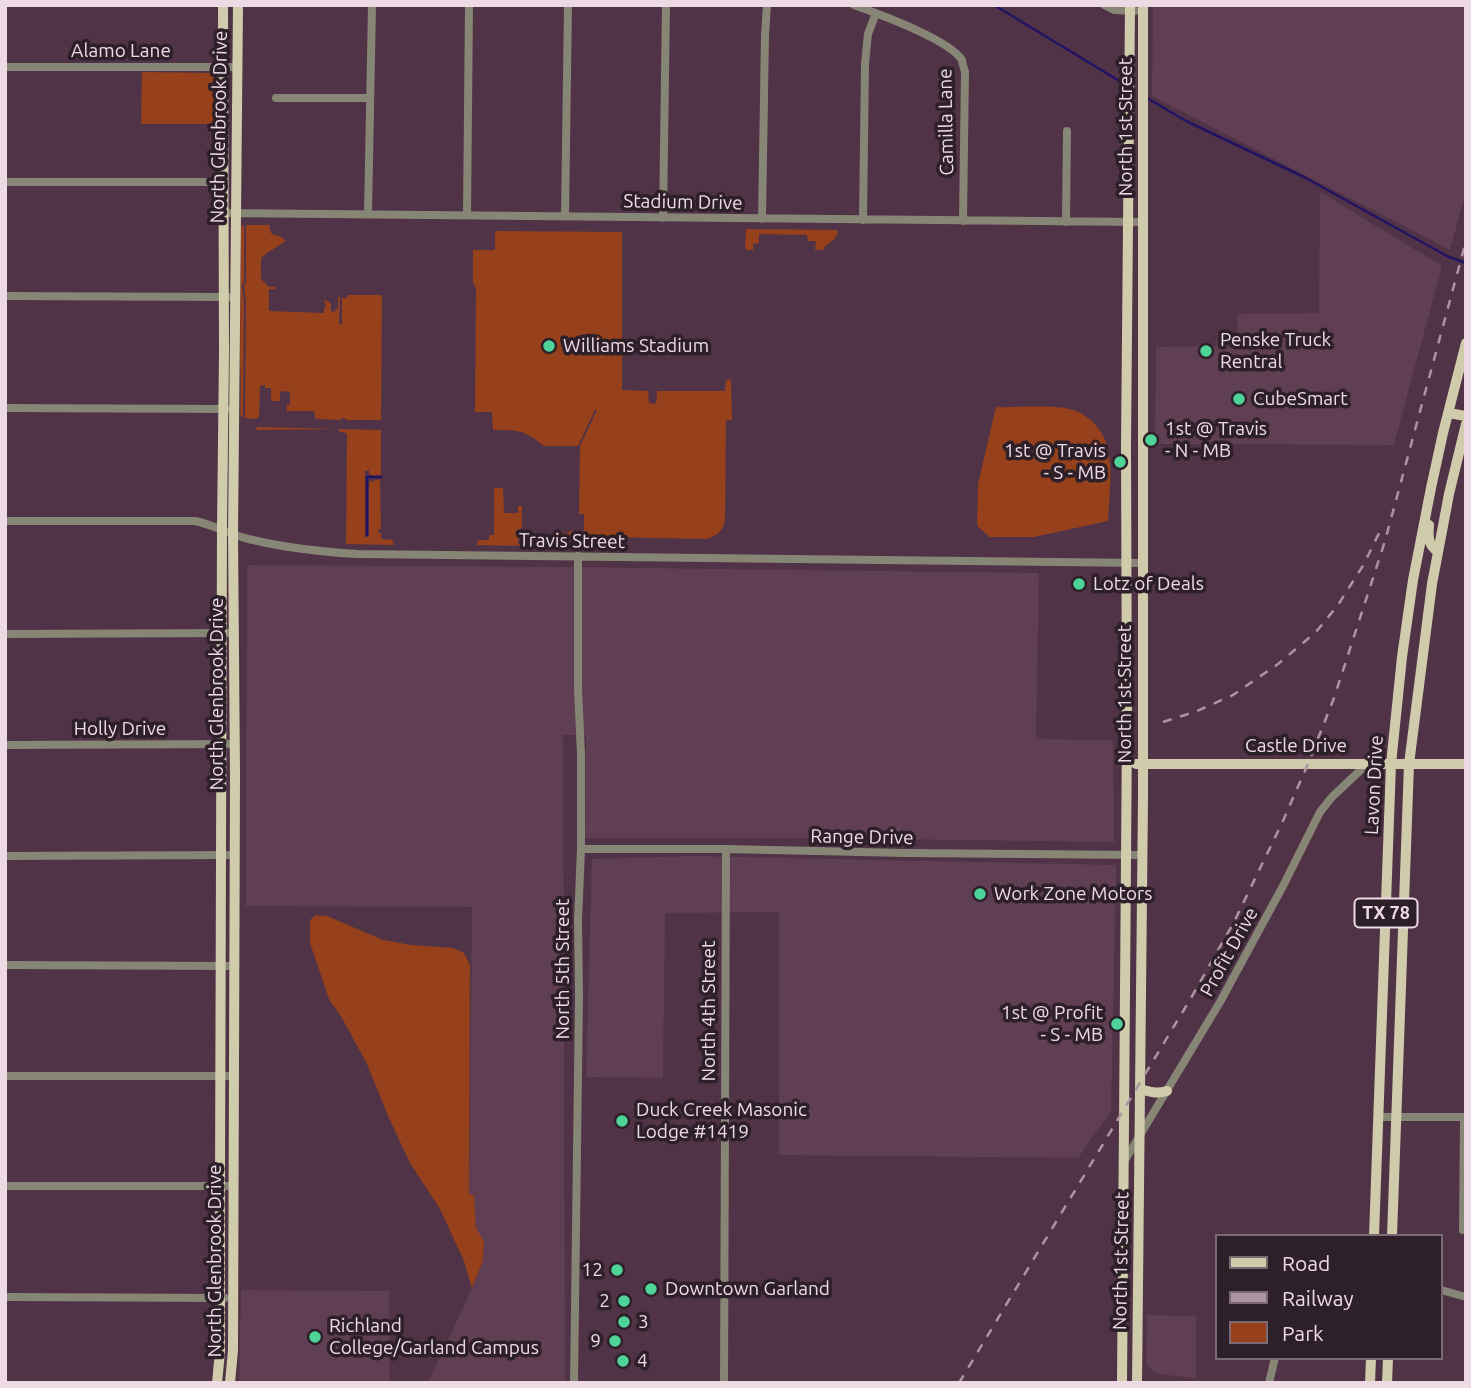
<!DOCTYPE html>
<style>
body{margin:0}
#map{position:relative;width:1471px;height:1388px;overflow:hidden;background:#503346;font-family:Ubuntu,sans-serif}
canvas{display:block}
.frame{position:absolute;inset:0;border:7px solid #eddae5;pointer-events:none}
.legend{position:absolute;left:1215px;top:1234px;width:228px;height:126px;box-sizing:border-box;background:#2d2028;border:2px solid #7a6a74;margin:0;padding:9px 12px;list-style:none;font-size:21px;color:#eddae5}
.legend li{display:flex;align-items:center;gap:14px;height:35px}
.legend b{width:35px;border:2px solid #7a6a74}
</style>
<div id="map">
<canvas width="1471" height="1388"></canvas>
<div class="frame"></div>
<ul class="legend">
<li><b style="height:9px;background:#cfcbab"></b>Road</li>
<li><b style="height:9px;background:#ac95a3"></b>Railway</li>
<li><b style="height:19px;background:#96401c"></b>Park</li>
</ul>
</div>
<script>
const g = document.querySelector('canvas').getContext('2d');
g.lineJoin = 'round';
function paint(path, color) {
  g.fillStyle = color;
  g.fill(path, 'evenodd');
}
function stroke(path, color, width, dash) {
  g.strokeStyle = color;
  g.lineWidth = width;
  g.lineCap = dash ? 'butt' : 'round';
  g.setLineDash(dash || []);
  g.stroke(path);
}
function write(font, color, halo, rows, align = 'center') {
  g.font = font + ' Ubuntu,sans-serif';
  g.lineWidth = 7;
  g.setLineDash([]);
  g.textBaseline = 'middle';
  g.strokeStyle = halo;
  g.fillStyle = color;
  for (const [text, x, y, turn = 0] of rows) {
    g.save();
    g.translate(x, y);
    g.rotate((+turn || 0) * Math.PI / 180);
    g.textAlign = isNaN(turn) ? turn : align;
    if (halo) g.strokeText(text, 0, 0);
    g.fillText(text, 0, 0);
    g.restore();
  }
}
paint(new Path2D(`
 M1153,5H1466V191L1450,250L1152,96Z
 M1320,192L1442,266L1394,445L1155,444L1156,347L1237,346L1238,314L1319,313Z
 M247,565L561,567L1039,573L1036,739L1113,740L1114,842L808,838H585L586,735H563L565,1383H428L472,1288L483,1261L484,1241L476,1228L474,1196L469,1194L472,907L246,906Z
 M694,856L1116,865L1111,1111L1078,1158L779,1155V912L665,913L663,1078L586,1077L592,859Z
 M241,1290L389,1291L390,1383H239Z
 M1147,1315L1196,1316V1378L1157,1374L1146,1365Z`), '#603e53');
paint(new Path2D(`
 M142,72L214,73V124H141Z
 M242,225L244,226V281L242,286L244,303L243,418L240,414C241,409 241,368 240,364L241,228Z
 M246,225H269L271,233L274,235L280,236L286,241L267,253L261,258V279L269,287H275V289H269V311L324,313V308L326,307L324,300L328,301L331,304V311L335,312L336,308L338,310V298L340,296L339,324H342V298H347V295H382L381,420H346L345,418H342L341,420L317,419L315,418L314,411H287V405H290V392L280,391V401H271V388H265V385L260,386L259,417L256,419L245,418L246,302L244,286L246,282Z
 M746,229L837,230C840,240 825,243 823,250H815L816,241H808L807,235L759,234V243L753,244V250H747L745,248Z
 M495,231L622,232V390L648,391L649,403L656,404L657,392L658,391H725L726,381L730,379L731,381L732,420H726L725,521C723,531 716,537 706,539L555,536V533H569V531H584V514H579L580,446L597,410H595L578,446H544C525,430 517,430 493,430L492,412H475L476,288L473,283V250H495Z
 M996,407C1016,408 1055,404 1073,410C1092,416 1107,435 1109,455C1112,475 1109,500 1108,521L1034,537H990L977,526L978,484Z
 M258,427L381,430V475L375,476L369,474V470L365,471V537H369V482L380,479L381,529L378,530V533H381V539L392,540L394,545L346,544L347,433L340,432L338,429L255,430Z
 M494,488H503L504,513H518V506H522V528L519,529L518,544L528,546L476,545L479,540H489V535H494Z
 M316,915L327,916L383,940L411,945L453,948L464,953L470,965L469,1194L474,1195L476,1228L484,1241L483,1261L472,1288L464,1261L440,1209L410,1163L389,1118L366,1062L342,1018L329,999L310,943V920Z`), '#96401c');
stroke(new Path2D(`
 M994,5L1126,85
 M1147,98L1186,121L1304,177L1447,256L1466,263
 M367,535V477H381`), '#221365', 2.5);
stroke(new Path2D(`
 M854,5C878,14 949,39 962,60C962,61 964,70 965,71L963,221
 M1104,5L1114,10L1135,11
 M5,67H236
 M276,98H370
 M5,182H223
 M223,213L1142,222
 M368,214L372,5
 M467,215L469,5
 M565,216L568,5
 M663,218L666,5
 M762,219L765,35L767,5
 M863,220L865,64L868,34L876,13
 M1066,222L1067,131
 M5,296L229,297
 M5,408L227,409
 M5,521H195C215,525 232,536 253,540C287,548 323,552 358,554L1142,563
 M5,634L235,633
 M5,745L235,744
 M581,849H726L905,853L1143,855
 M5,856L235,855
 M5,965L234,966
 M5,1076H233
 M1379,1117H1466
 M1125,1160L1220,1002L1283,886L1320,812L1332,797L1367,764
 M5,1186H232
 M1463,1230L1464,1117
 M1441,1290L1466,1297
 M5,1297L225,1298
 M574,1383L579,997L578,920L581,849V755L578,688V556
 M724,1383L726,849
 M1269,1383L1275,1358`), '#878576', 8);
stroke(new Path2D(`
 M1448,413L1466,416
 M1429,525C1428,537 1428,545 1438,552
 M1136,764H1466
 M1140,1089C1150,1092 1157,1094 1167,1091
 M1374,1236L1391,764L1402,657L1413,580L1431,488L1443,433L1466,343
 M1392,1236L1409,764L1432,584L1449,494L1466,424
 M217,1383L220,1352V1186L222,528L224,353L223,5
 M230,1383L233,1350L235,774L233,534L238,5
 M1122,1383L1127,729L1126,445L1130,5
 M1137,1383L1143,798V5
 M1370,1383L1371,1358
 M1387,1383L1388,1358`), '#cfcbab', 10);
stroke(new Path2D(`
 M1163,722L1197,711L1233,695L1278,664L1316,632L1338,605L1364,564L1380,531
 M959,1383L1191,998L1234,922L1282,823L1308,764L1334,698L1385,541L1466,241`), '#ac95a3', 2.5, [9, 9]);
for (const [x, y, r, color] of [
 [549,346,7,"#4ed399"],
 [1206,351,7,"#4ed399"],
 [1239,399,7,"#4ed399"],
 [1151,440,7,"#4ed399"],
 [1120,462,7,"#4ed399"],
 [1079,584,7,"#4ed399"],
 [980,894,7,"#4ed399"],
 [1117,1024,7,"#4ed399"],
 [622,1121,7,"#4ed399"],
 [617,1270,7,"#4ed399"],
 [651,1289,7,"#4ed399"],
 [624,1301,7,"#4ed399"],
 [624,1322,7,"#4ed399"],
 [315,1337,7,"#4ed399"],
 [615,1341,7,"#4ed399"],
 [623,1361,7,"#4ed399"]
]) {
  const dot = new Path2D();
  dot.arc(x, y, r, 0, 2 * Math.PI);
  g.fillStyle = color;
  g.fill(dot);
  stroke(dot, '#2d2028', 2.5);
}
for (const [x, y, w] of [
 [1386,913,63]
]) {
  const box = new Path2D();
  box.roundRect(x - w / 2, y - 14.5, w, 29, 5);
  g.fillStyle = '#2d2028';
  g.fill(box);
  stroke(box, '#eddae5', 2);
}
write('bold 18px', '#eddae5', null, [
 ["TX 78",1386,913]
]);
write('19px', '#eddae5', '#2d2028', [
 ["Alamo Lane",121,51],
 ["Camilla Lane",946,122,-91],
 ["North Glenbrook Drive",219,127,-89],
 ["North 1st Street",1126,127,-90],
 ["Stadium Drive",683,202,1],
 ["Travis Street",572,541,1],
 ["North Glenbrook Drive",217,694,-90],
 ["North 1st Street",1125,694,-90],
 ["Holly Drive",120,729],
 ["Castle Drive",1296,746],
 ["Lavon Drive",1374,785,-87],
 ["Range Drive",862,837,1],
 ["Profit Drive",1229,952,-61],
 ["North 5th Street",563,969,-90],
 ["North 4th Street",709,1011,-90],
 ["North Glenbrook Drive",215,1261,-90],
 ["North 1st Street",1121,1261,-89]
]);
write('19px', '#eddae5', '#2d2028', [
 ["Penske Truck",1220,340],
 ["Rentral",1220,362],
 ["Williams Stadium",563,346],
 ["CubeSmart",1253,399],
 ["1st @ Travis",1165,429],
 ["- N - MB",1165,451],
 ["1st @ Travis",1106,451,"right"],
 ["- S - MB",1106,473,"right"],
 ["Lotz of Deals",1093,584],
 ["Work Zone Motors",994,894],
 ["1st @ Profit",1103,1013,"right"],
 ["- S - MB",1103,1035,"right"],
 ["Duck Creek Masonic",636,1110],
 ["Lodge #1419",636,1132],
 ["12",603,1270,"right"],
 ["Downtown Garland",665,1289],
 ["2",610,1301,"right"],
 ["3",638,1322],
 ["Richland",329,1326],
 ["College/Garland Campus",329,1348],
 ["9",601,1341,"right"],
 ["4",637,1361]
], 'left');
</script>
